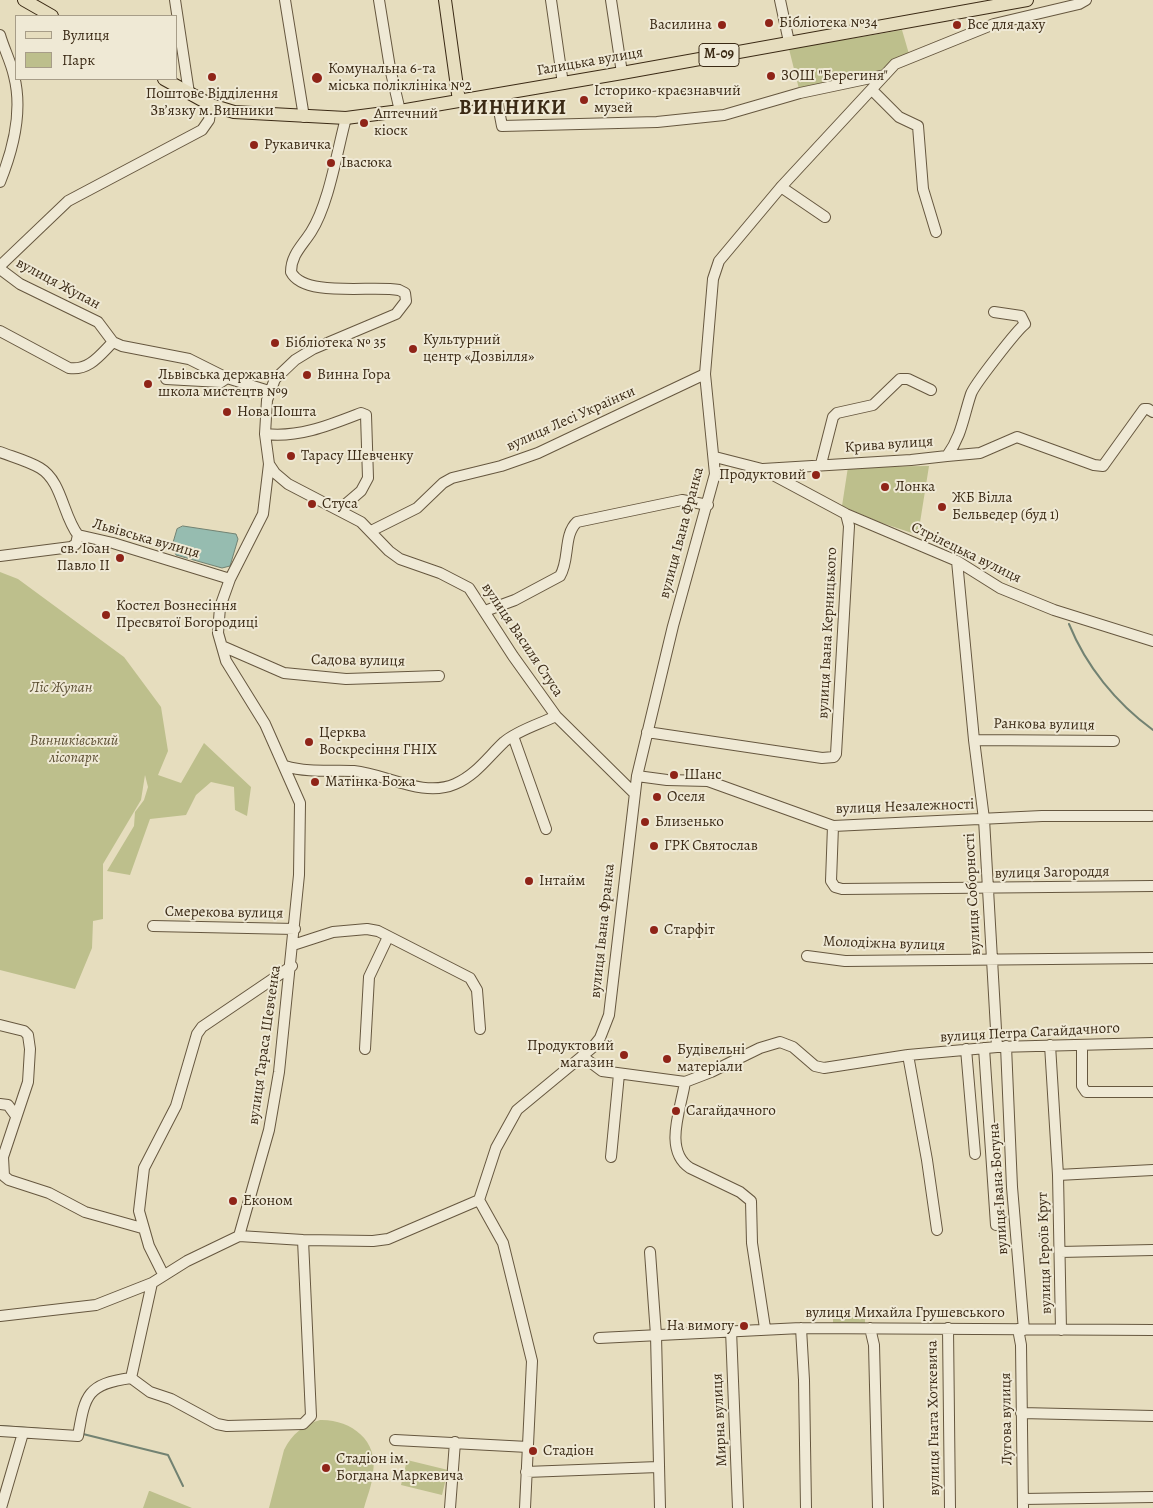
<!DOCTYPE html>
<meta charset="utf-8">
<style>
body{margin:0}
#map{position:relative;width:1153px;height:1508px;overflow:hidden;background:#e6ddbe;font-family:Alegreya,serif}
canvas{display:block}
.legend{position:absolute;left:15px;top:15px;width:162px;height:65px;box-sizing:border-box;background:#efe9d5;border:1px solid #a79d88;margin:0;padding:6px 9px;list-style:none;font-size:15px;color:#3b2a15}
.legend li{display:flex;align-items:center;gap:10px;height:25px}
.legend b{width:25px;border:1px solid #a79d88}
</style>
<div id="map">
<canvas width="1153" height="1508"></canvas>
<ul class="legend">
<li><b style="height:6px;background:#e6ddbe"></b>Вулиця</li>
<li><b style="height:14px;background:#bdbf8c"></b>Парк</li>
</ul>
</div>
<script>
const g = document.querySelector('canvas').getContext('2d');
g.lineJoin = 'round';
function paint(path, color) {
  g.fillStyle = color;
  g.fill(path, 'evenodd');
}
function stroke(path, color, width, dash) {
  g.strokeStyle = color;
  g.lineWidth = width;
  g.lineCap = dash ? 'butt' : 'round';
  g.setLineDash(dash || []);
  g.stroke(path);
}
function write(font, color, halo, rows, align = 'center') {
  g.font = font + ' Alegreya,serif';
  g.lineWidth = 4;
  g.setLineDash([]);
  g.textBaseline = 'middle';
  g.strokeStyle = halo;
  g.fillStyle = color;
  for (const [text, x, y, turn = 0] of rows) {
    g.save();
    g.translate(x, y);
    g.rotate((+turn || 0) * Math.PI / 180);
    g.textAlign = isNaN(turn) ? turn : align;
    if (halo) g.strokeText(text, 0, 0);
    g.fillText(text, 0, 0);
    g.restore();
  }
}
paint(new Path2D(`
 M902,30L909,54L892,59L883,72L799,89L789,49Z
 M929,466L918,535L879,522L842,506L848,467Z
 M0,572L18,579L124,657L161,707L168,751L158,775L181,783L204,743L251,787L247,816L235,810L234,787L211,782L196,795L186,815L150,819L130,875L107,871L134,826L135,812L144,800L148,787L145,775L141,800L103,864V919L93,921L92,948L75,989L0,970Z
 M833,1316L865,1317V1326H833Z
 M320,1420C350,1419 379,1440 373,1473C372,1485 367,1497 364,1508H269L284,1450C292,1434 303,1425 320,1420Z
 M407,1460L448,1470L442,1495L401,1485Z
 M149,1491H150L192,1508H143Z`), '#bdbf8c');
const water = new Path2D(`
 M183,526L236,534L238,539L230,566L222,568L176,555L172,546L177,529Z`);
paint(water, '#96bcb0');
stroke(water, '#728272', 1);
stroke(new Path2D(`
 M1069,624C1086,666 1116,703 1153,730
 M0,1426L41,1429
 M83,1434L168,1455L183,1486`), '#728272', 2);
const minor = new Path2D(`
 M175,0L189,93
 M285,0L304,117
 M379,0L390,68L400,111
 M551,0L563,84
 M611,0L622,73
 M780,0L789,42
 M0,35C4,49 11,62 14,76C23,111 13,150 0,182
 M872,90L899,117L918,126L923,189L936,232
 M496,95L502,126L657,122L724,115L800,93L885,75
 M781,187L825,217
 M0,266L68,201L202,130L209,120L211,105
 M0,269L20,284L98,322L113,342L122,346L189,359L227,378L269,391
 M0,331L69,368C89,371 100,355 113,342
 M166,379L221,382L227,378
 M265,434C299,438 330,425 361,413L366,415L368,478L361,491L340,509
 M0,452C13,457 28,461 40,468C62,481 63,516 78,535
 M947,456L980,453L1017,437L1094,465L1103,466L1144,409H1148L1153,412
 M715,457L762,469L846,514L957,561L1000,588L1054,610L1153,641
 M269,464L275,473L288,484L361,522L389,551L400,559L440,573L469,588L513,656L556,716L634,793
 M821,464L833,417L837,413L873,405L900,379H908L931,390
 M763,469L911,460L947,456C962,435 963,418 971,394C974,385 1017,330 1025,324L1021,316L994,312
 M371,531L417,508L443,483L452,478L501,466L538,453L705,374
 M0,556L71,547L76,544L78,535L113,543L230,579
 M957,561L974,740L984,819L997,1047
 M485,611L515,600L560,576C570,560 563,535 577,522L682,500L708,505
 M222,646L284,673L346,679L439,676
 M647,732L822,758L834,757L836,754L849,526L846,514
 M513,736L546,829
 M974,740L1114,741
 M285,766C308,773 331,770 354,771C386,774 423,798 455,784C476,775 488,757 504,742C518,730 540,724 556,716
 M637,776L667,780L708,781L833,826L1042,816H1151
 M833,826L831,881L835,887L842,889L1153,886
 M153,926L295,929
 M293,945L333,932L367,929L378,931L470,978L477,990L480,1029
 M807,956L845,961L1153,958
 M0,1025L24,1031L28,1035L30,1049L28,1082L3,1157L4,1176L9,1180L49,1193L85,1212L142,1228
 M1050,1045L1058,1175L1061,1330
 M1082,1045V1086L1086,1092H1153
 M1006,1046L1012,1187L1024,1330
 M984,1048L996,1225
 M365,1049L369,977L388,937
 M966,1049L975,1154
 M908,1055L927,1160L937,1230
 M582,1056L602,1071L685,1082L711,1072L760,1048L780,1042L793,1047L815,1066L824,1068L908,1055L997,1047L1153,1043
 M685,1082C681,1109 663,1150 690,1168L740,1192L751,1201L752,1243L765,1328
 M0,1104L8,1105L16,1116
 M611,1157L619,1074
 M1058,1175L1153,1170
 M239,1236L269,1130L279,1072L299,875L300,803L265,724L226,661L218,633L220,607L230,579L263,514L269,464L265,434L267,400L275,379L295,360L313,349L396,314L406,301L405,293L399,290C373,285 304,298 291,272C291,255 302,246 311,232C329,204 337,151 346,118
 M650,1252L656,1335L660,1508
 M1060,1252L1153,1250
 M163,1274L149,1246L139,1211L144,1168L176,1106L197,1034L202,1027L292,966
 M0,1316L96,1305L152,1283L187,1261L239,1236L303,1240L373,1241L388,1239L479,1200
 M801,1328L804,1380L806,1508
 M870,1328L874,1345L878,1508
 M948,1328L950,1508
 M1018,1329L1021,1345L1023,1508
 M731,1330L738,1508
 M599,1338L801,1328L1153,1330
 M131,1378L150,1392L171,1399L217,1424L227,1426L303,1424L311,1416L303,1240
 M1021,1413L1153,1416
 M0,1431L78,1436C85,1396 86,1384 131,1378L152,1283
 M395,1440L528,1447
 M526,1472L658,1467
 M1023,1499L1153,1497
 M1,1508L23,1433
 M450,1508L455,1442
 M525,1508L532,1361L503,1243L479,1200L496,1148L517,1110L592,1048L600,1038L609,1015L637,776L673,626L715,474L705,374L713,279L719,261L781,187L895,64L994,24L1079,4L1086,0`);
const major = new Path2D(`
 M24,0L52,16
 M445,0L459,101
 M164,79L211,105L234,112L346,118L400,111L622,73L1027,0`);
stroke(minor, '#66573f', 12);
stroke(major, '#3b2a15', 14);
stroke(minor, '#efe9d5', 10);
stroke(major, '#e6ddbe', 12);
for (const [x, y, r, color] of [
 [769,23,5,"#8f2418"],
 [722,25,5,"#8f2418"],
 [957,25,5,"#8f2418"],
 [771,76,5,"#8f2418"],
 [212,77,5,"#8f2418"],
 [317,78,6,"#8f2418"],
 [584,100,5,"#8f2418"],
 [364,123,5,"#8f2418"],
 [254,145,5,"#8f2418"],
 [331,163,5,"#8f2418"],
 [275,343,5,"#8f2418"],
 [413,349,5,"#8f2418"],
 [307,375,5,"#8f2418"],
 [148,384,5,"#8f2418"],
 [227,412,5,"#8f2418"],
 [291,456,5,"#8f2418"],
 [816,475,5,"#8f2418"],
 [885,487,5,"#8f2418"],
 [312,504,5,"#8f2418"],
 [942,507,5,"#8f2418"],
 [120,558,5,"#8f2418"],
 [106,615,5,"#8f2418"],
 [309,742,5,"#8f2418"],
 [674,775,5,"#8f2418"],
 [315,782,5,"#8f2418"],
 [657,797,5,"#8f2418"],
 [645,822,5,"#8f2418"],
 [654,846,5,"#8f2418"],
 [529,881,5,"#8f2418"],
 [654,930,5,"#8f2418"],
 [624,1055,5,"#8f2418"],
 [667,1059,5,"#8f2418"],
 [676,1111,5,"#8f2418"],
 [233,1201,5,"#8f2418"],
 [744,1326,5,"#8f2418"],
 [533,1451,5,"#8f2418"],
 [326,1468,5,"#8f2418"]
]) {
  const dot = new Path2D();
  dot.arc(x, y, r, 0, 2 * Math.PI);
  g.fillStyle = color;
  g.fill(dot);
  stroke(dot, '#efe9d5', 2);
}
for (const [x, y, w] of [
 [719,55,40]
]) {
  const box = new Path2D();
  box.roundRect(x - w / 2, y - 11.5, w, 23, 4);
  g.fillStyle = '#efe9d5';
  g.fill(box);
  stroke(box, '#3b2a15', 1);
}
write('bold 14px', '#3b2a15', null, [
 ["М-09",719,55]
]);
write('15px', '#3b2a15', '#efe9d5', [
 ["Бібліотека №34",779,23],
 ["Василина",712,25,"right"],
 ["Все для даху",967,25],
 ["Комунальна 6-та",328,69],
 ["міська поліклініка №2",328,86],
 ["ЗОШ \"Берегиня\"",781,76],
 ["Історико-краєзнавчий",594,91],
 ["музей",594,108],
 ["Поштове Відділення",212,94,"center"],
 ["Зв’язку м.Винники",212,111,"center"],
 ["Аптечний",374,114],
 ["кіоск",374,131],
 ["Рукавичка",264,145],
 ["Івасюка",341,163],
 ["Культурний",423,340],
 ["центр «Дозвілля»",423,357],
 ["Бібліотека № 35",285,343],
 ["Львівська державна",158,375],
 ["школа мистецтв №9",158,392],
 ["Винна Гора",317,375],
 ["Нова Пошта",237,412],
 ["Тарасу Шевченку",301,456],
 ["Продуктовий",806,475,"right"],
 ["Лонка",895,487],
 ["ЖБ Вілла",952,498],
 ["Бельведер (буд 1)",952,515],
 ["Стуса",322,504],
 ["св. Іоан",110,549,"right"],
 ["Павло ІІ",110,566,"right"],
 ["Костел Вознесіння",116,606],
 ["Пресвятої Богородиці",116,623],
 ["Церква",319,733],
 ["Воскресіння ГНІХ",319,750],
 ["Шанс",684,775],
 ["Матінка Божа",325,782],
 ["Оселя",667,797],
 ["Близенько",655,822],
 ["ГРК Святослав",664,846],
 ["Інтайм",539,881],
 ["Старфіт",664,930],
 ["Продуктовий",614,1046,"right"],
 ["магазин",614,1063,"right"],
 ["Будівельні",677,1050],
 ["матеріали",677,1067],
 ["Сагайдачного",686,1111],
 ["Економ",243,1201],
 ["На вимогу",734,1326,"right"],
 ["Стадіон",543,1451],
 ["Стадіон ім.",336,1459],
 ["Богдана Маркевича",336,1476]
], 'left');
write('15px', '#3b2a15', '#efe9d5', [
 ["Галицька вулиця",590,62,-10],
 ["вулиця Жупан",58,284,28],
 ["вулиця Лесі Українки",571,419,-24],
 ["Крива вулиця",889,445,-4],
 ["вулиця Івана Франка",682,533,-75],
 ["Львівська вулиця",146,539,16],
 ["Стрілецька вулиця",966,553,26],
 ["вулиця Івана Керницького",828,633,-87],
 ["вулиця Василя Стуса",522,640,56],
 ["Садова вулиця",358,661,1],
 ["Ранкова вулиця",1044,725,1],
 ["вулиця Незалежності",905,807,-2],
 ["вулиця Загороддя",1052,873,-1],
 ["вулиця Соборності",973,894,-93],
 ["Смерекова вулиця",224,913,1],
 ["вулиця Івана Франка",603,931,-84],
 ["Молодіжна вулиця",884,944,2],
 ["вулиця Петра Сагайдачного",1030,1033,-3],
 ["вулиця Тараса Шевченка",265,1045,-82],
 ["вулиця Івана Богуна",999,1189,-94],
 ["вулиця Героїв Крут",1045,1253,-92],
 ["вулиця Михайла Грушевського",905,1313],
 ["вулиця Гната Хоткевича",934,1418,-91],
 ["Лугова вулиця",1007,1419,-91],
 ["Мирна вулиця",720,1420,-93]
]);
write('italic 15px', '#5c4f33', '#efe9d5', [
 ["Ліс Жупан",61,688],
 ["Винниківський",74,741],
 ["лісопарк",74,758]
]);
g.letterSpacing = '1px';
write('bold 20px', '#3b2a15', '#efe9d5', [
 ["ВИННИКИ",513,109]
]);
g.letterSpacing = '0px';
</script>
